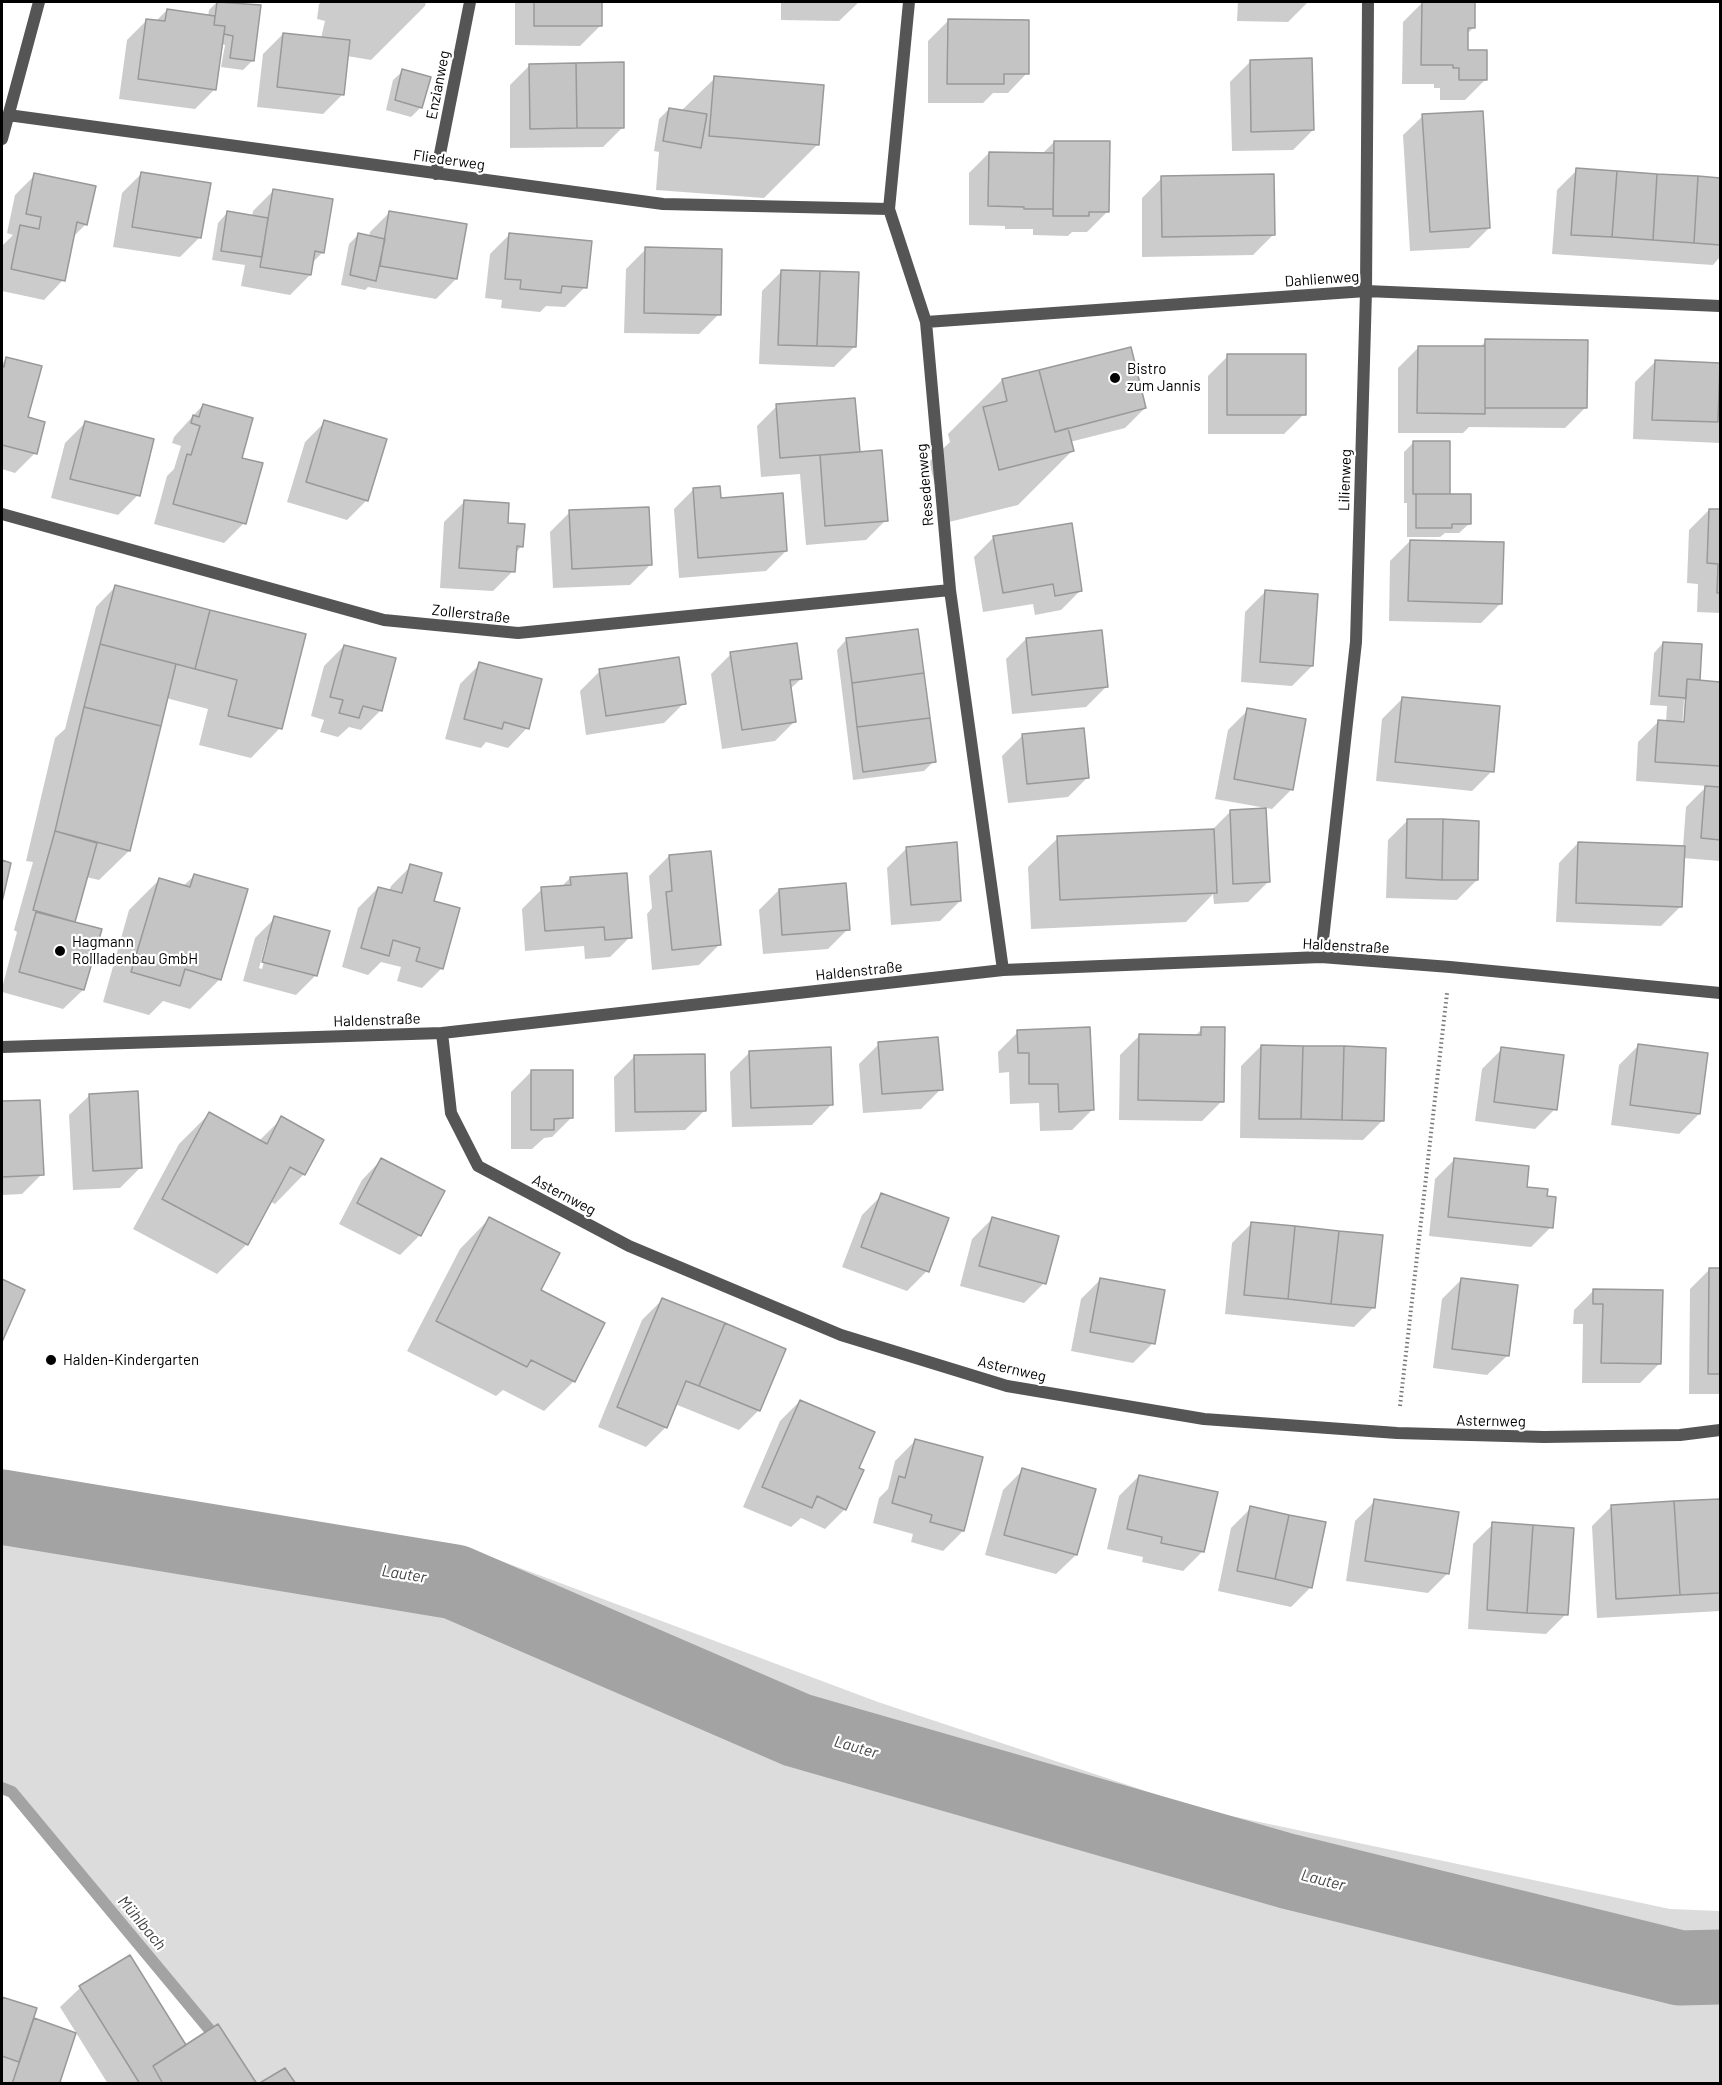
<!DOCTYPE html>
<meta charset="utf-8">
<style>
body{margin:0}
#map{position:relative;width:1722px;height:2085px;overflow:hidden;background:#fff;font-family:Barlow,sans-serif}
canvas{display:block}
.frame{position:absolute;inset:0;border:3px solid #000;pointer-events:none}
</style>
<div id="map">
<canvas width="1722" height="2085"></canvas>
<div class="frame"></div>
</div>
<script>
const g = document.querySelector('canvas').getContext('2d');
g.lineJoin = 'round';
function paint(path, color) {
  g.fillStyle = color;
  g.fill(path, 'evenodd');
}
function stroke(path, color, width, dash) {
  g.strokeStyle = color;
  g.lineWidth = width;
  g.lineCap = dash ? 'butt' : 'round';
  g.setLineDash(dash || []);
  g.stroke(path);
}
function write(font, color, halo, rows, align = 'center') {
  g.font = font + ' Barlow,sans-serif';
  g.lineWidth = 4.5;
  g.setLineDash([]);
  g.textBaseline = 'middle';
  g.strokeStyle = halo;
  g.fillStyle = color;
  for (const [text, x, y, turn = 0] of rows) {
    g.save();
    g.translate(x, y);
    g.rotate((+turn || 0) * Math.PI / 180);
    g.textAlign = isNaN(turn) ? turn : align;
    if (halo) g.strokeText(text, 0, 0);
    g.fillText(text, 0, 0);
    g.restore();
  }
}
paint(new Path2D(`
 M2,1469L185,1509L464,1547L878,1702L1203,1810L1670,1909L1720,1911V2083H254L12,1792L2,1788Z`), '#dcdcdc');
paint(new Path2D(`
 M217,2L260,6L252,61L243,70L221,67L225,45L221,44L215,89L195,109L119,99L127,40L147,20L156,21L167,10L208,16L209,10Z
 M322,2H426L425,6L371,60L347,56L343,94L323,114L257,107L263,54L283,34L321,38L325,21L317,19L319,4Z
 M515,2H600V26L580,46L515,45Z
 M781,2H859L839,21L781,20Z
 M1238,2H1308L1288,22L1237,21Z
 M1423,2H1474V27L1466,35V51L1485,80L1465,100H1440V88H1434V84H1402L1403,22Z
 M948,21L1027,73L1008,93H993L983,103H928V41Z
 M1250,62L1313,130L1293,150L1232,151L1230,82Z
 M530,65L623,127L603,147L510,148V85Z
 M403,71L421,107L411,117L386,110L393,80Z
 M715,78L818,144L764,198L656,190L659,152L654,151L659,119L669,109L681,111Z
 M1423,116L1489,228L1469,248L1410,251L1403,135Z
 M1054,142L1107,212L1087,232H1072L1068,236L1033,235V229H1005V226L969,225V173L989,153L1042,154Z
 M1577,170L1720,179V257L1713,265L1552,254L1557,190Z
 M142,173L200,237L180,257L113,247L122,193Z
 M35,175L86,224L73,237L63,280L44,300L2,291V246L13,235L7,233L15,195Z
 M1162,178L1273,235L1253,255L1142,257V198Z
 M273,191L323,252L312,263L310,275L290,295L241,286L245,265L212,260L218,223L227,213L252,217L253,211Z
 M390,212L456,279L436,299L368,287L365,290L341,285L349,244L358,235L369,237L370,232Z
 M510,234L585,287L565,307L546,306L540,312L501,308L502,300L485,298L490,254Z
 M646,249L719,314L699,334L624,333L626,269Z
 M782,271L854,347L834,367L759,364L762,291Z
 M1486,341L1585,408L1565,428L1469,427L1463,433H1398V368L1418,348H1479Z
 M1228,356L1304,414L1284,434H1208V376Z
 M7,358L26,418L35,453L15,473L2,469V364Z
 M1655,362L1720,364V443L1633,439L1635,382Z
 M1002,380L1145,408L1125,428L1070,442L1072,451L1018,505L945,523L929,462L950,442L948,434Z
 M203,405L240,459L244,523L224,543L154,524L167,476L174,469L181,446L172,443L174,437Z
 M777,406L886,520L866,540L806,545L800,474L761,477L757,426Z
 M325,422L367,500L347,520L287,502L305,442Z
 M85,423L138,495L118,515L51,498L65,443Z
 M1414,442L1469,524L1459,533H1445L1440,537H1407V503H1404V452Z
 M694,489L720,500L786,551L766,571L679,578L674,509Z
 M464,502L506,524L522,546L515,553L513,571L493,591L440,588L444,522Z
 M1709,510L1720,511V613L1697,612L1698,584L1687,583L1689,530Z
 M570,512L650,565L630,585L553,588L550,532Z
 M994,537L1081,590L1061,610L1035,615L1033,604L983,612L974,557Z
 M1410,541L1501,603L1481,623L1389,621L1390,561Z
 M115,587L304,635L280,728L251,758L199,745L208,709L166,698L129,851L99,880L86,877L73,923L83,990L63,1009L2,992V988L17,932L14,930L33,862L26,861L55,738L65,729L96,607Z
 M1265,592L1312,666L1292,686L1241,682L1245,612Z
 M917,631L934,761L924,771L853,780L837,650L846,640Z
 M1026,639L1106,687L1086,707L1012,714L1006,659Z
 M1663,643L1700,645L1698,681L1720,683V861L1683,858L1681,906L1661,926L1556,922L1559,863L1578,843L1683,847L1686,807L1707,786L1636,781L1638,742L1658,722H1666L1667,706L1650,705L1654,653ZM1684,700H1687L1685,729H1682Z
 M344,646L381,710L361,730L349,727L338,737L320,732L324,720L311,716L324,666Z
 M731,654L801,679L790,689L795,721L775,741L722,749L711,674Z
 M480,664L527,728L508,748L486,742L481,748L445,739L460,684Z
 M600,671L684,703L664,723L586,735L580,691Z
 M1402,699L1492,771L1472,791L1376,781L1382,719Z
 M1248,710L1292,789L1272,809L1215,799L1228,730Z
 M1022,736L1088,777L1068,797L1008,803L1002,756Z
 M1230,812L1268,882L1248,902L1214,904L1213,894L1186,922L1031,929L1028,867L1058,838L1211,831Z
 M1408,820L1477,880L1457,900L1386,898L1388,840Z
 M907,848L960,901L940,921L891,925L887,868Z
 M669,856L719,945L699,965L652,970L647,914L652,908L649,876Z
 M411,866L442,968L422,988L397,981L401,967L381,962L368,975L342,967L358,908L378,888L389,891L391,886Z
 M194,876L220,979L190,1009L163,1001L149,1015L103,1002L129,910L159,880L183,886Z
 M570,878L630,937L610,957L585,959L584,946L525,951L522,909L542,889L561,887Z
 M779,890L848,929L828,949L763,954L759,910Z
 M275,918L316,975L296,995L243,981L255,938ZM267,939H270L262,969L259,968Z
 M1202,1029L1222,1101L1202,1121L1119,1120L1120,1055L1140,1035L1194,1037Z
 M1018,1032L1092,1110L1072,1130L1040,1131L1039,1103L1010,1104L1009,1072L999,1073L998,1052Z
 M879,1044L941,1089L921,1109L863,1113L859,1064Z
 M1639,1045L1699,1114L1679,1134L1611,1125L1619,1065Z
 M1261,1046L1383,1120L1363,1140L1240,1138L1241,1066Z
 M1502,1049L1555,1109L1535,1129L1475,1121L1482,1069Z
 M750,1052L831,1105L812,1125L732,1127L730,1072Z
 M634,1057L705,1110L685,1130L615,1132L614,1077Z
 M531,1072L572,1117L552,1137L544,1138L532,1149H511V1092Z
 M89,1096L140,1168L120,1188L73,1190L69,1115Z
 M38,1101L42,1174L22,1194L2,1195V1103Z
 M209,1114L259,1141L282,1118L304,1174L275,1204L269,1201L247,1244L217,1274L133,1229L179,1144Z
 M1455,1159L1546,1198L1551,1227L1531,1247L1429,1236L1435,1179Z
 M381,1160L443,1191L420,1235L400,1255L339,1224L362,1180Z
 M882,1195L927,1271L907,1291L842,1267L862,1215Z
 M489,1219L574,1381L544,1411L503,1390L496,1396L407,1351L460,1249Z
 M992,1219L1044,1283L1024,1303L960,1286L972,1239Z
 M1252,1223L1374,1307L1354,1327L1225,1314L1232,1243Z
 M1710,1269H1720V1394H1689L1690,1289Z
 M1101,1279L1153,1343L1133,1363L1071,1351L1081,1299Z
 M1462,1279L1507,1356L1487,1375L1433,1368L1442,1299Z
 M2,1281L23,1291L2,1338Z
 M1594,1290L1660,1363L1640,1383H1582L1583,1324H1573L1574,1310Z
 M662,1300L759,1410L739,1430L675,1404L666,1427L646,1447L598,1427L642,1320Z
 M800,1401L858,1468L845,1509L825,1529L801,1518L791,1527L743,1507L780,1421Z
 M915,1441L982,1458L963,1531L943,1551L911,1542L913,1534L873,1523L879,1498L888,1489L895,1461Z
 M1023,1470L1076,1555L1056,1574L985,1555L1003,1490Z
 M1139,1476L1203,1551L1183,1571L1142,1562L1143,1557L1107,1549L1119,1496Z
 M1720,1500V1611L1597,1618L1592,1526L1612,1506Z
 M1375,1501L1448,1573L1428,1593L1346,1581L1355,1521Z
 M1251,1508L1311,1587L1291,1607L1218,1591L1231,1528Z
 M1493,1524L1566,1614L1546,1634L1468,1629L1473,1544Z
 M80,1988L185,2046L255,2084H108L60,2007Z
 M2,1998L35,2009L30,2024L34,2020L58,2083L60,2084H2Z`), '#0003');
stroke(new Path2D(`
 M2,1788L12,1792L219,2041`), '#a3a3a3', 12);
stroke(new Path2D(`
 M2,1507L455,1582L797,1730L1287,1871L1680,1968L1720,1967`), '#a3a3a3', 75);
const building = new Path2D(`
 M217,2L261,5L254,61L230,58L233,36L224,34L225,26L214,25Z
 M534,2H602V26H534Z
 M1422,2H1475V28H1468V50H1487V80H1459V68H1453V65H1421Z
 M167,9L215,16L214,25L225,26L216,90L138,79L146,19L165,21Z
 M948,19L1029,20V74H1004V84H947Z
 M283,33L350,40L344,95L277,87Z
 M1312,58L1314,130L1251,132L1250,60Z
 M624,62V128H577L576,63Z
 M576,63L577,128L530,129L529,64Z
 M402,69L431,77L422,108L395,100Z
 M714,76L824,85L819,145L709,136Z
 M669,108L707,114L701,148L663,141Z
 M1483,111L1490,228L1430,232L1422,114Z
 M1054,141H1110L1109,212H1089V216H1053Z
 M989,152L1054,153L1053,209H1024V207L988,206Z
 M1576,168L1617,171L1612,237L1571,235Z
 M1617,171L1657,174L1653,240L1612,237Z
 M141,172L211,183L201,238L132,227Z
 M34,173L96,186L87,225L77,222L65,281L11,269L20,225L39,229L41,217L26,214Z
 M1274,174L1275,235L1162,237L1161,176Z
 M1657,174L1698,176L1694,243L1653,240Z
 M1698,176L1720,178V245L1694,243Z
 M273,189L333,199L324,253L315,251L311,275L260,267Z
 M227,211L268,218L262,257L221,251Z
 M389,211L467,224L457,279L380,266Z
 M358,233L385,239L376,281L350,275Z
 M509,233L592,241L587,288L562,286L561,293L520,289L521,280L505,279Z
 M645,247L722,249L721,315L644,313Z
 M781,270L820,271L817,346L778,345Z
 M820,271L859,272L856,347L817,346Z
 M1485,339L1588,340L1587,408H1485Z
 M1418,346H1485V414L1417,413Z
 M1131,347L1146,408L1055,432L1039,370Z
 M1227,354H1306V415H1227Z
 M6,357L42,366L28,417L45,422L37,454L2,445V366L4,367Z
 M1655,360L1720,363L1718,422L1652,420Z
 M1039,370L1055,432L1068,428L1074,451L999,470L983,407L1007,401L1002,379Z
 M855,398L860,452L780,458L776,404Z
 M203,404L253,418L242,458L263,463L246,524L173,504L187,454L191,455L200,426L191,423L193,415L199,417Z
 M324,420L387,439L368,501L306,482Z
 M85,421L154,439L140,496L70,479Z
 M1413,441H1450V494H1413Z
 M882,450L888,521L825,526L820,455Z
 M720,486L721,498L783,493L787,551L698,558L693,488Z
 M1416,494H1471V524H1452V528H1416Z
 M464,500L509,503L508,523L525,524L523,547L517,546L515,572L459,568Z
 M649,507L652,565L572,569L569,510Z
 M1709,509H1720V593H1717L1718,564L1707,563Z
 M1072,523L1082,591L1055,596L1053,584L1003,593L993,536Z
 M1410,540L1504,542L1502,604L1408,601Z
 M115,585L210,610L195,669L100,644Z
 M1265,590L1318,594L1313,666L1260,662Z
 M210,610L306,634L282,729L228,716L237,680L195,669Z
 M918,629L924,673L852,683L846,638Z
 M1102,630L1108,687L1032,695L1026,638Z
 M1663,642L1702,644L1700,680L1687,679L1686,698L1659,696Z
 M797,643L802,679L790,680L796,722L742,730L730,652Z
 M100,644L176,664L161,726L84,707Z
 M344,645L396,658L382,711L363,706L359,718L339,713L343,700L330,697Z
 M679,657L686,704L606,716L599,669Z
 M479,662L542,679L529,729L504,722L502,729L464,719Z
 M924,673L930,718L857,727L852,683Z
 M1687,679L1720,682V766L1655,762L1658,720L1684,722Z
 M1402,697L1500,706L1494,772L1395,762Z
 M84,707L161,726L130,851L55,831Z
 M1247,708L1306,719L1293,790L1234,779Z
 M930,718L936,762L863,772L857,727Z
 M1084,728L1089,778L1027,784L1022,734Z
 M1705,786L1720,787V840L1701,838Z
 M1266,808L1270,882L1233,884L1230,810Z
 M1407,819H1443L1442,880L1406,878Z
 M1443,819L1479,821L1478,880H1442Z
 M1214,829L1217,893L1060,900L1057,836Z
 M55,831L97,843L75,922L33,910Z
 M957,842L961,901L911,905L906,847Z
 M1578,842L1685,846L1682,907L1576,903Z
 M711,851L721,945L672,950L666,892L672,891L669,855Z
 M2,860L11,863L2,902Z
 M410,864L442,873L434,901L460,908L443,969L416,961L420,948L393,940L389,956L361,948L378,887L402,893Z
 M627,873L632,938L605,940L604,927L545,931L541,887L571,885L570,877Z
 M194,874L248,889L221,980L185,969L180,986L131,972L159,878L190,887Z
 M846,883L850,930L782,935L779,889Z
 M36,912L102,929L84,990L19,972Z
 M274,916L330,931L317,976L262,962Z
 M1090,1027L1094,1110L1059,1112L1058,1084H1029V1053H1018L1017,1030Z
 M1201,1027H1225L1224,1102L1138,1100L1139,1034L1201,1035Z
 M938,1037L943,1090L882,1094L878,1042Z
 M1638,1044L1708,1053L1700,1114L1630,1105Z
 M1261,1045L1303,1046L1301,1119H1259Z
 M1303,1046H1344L1342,1120L1301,1119Z
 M1344,1046L1386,1048L1384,1121L1342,1120Z
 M831,1047L833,1105L751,1108L749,1051Z
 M1501,1047L1564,1055L1557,1110L1494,1102Z
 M705,1054L706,1111L635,1112L634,1055Z
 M531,1070H573V1118L554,1119V1130H531Z
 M138,1091L142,1168L93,1171L89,1094Z
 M40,1100L44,1175L2,1177V1101Z
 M209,1112L267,1144L281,1116L324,1140L305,1175L290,1167L248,1245L162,1199Z
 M381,1158L445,1191L421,1236L357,1203Z
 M1454,1158L1529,1166L1527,1187L1548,1189L1547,1196L1556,1197L1553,1228L1448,1217Z
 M881,1193L949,1218L929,1272L861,1247Z
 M489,1217L560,1253L541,1290L605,1323L575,1382L531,1360L527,1367L436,1321Z
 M992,1217L1059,1236L1046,1284L979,1266Z
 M1251,1222L1295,1226L1288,1299L1244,1295Z
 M1295,1226L1339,1231L1331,1304L1288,1299Z
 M1339,1231L1383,1235L1375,1308L1331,1304Z
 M1709,1268H1720V1374H1708Z
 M1100,1278L1165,1290L1155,1344L1090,1332Z
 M1461,1278L1518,1285L1509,1356L1452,1349Z
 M2,1279L25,1290L2,1342Z
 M1593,1289L1663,1290L1661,1364L1601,1363L1603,1304H1593Z
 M662,1298L725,1323L699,1386L686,1381L667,1428L617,1407Z
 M725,1323L786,1349L760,1411L699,1386Z
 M800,1400L875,1432L859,1468L864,1470L846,1510L817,1496L812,1508L762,1487Z
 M915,1439L983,1457L964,1531L930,1522L932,1515L892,1503L899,1476L905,1478Z
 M1022,1468L1096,1489L1077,1555L1004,1535Z
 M1139,1475L1218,1492L1204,1552L1161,1543L1162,1537L1127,1529Z
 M1374,1499L1459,1512L1449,1574L1365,1561Z
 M1720,1499V1593L1680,1595L1674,1501Z
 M1674,1501L1680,1595L1616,1599L1611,1505Z
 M1250,1506L1289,1515L1275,1579L1237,1571Z
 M1289,1515L1326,1522L1312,1588L1275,1579Z
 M1492,1522L1533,1525L1527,1613L1487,1610Z
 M1533,1525L1574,1528L1568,1615L1527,1613Z
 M130,1955L186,2045L153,2066L163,2084H140L79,1986Z
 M2,1997L37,2008L19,2062L2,2056Z
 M34,2018L76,2033L60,2082L65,2084H12Z
 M218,2024L257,2084H163L153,2066Z
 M285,2068L296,2084H258Z`);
paint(building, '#c4c4c4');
stroke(building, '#999', 1.5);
stroke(new Path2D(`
 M1400,1406L1447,993`), '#777', 4, [1.5, 3]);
stroke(new Path2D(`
 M909,2L889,209L926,322L950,590L1003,970
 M8,115L663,204L889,209
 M2,139L39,2
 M436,174L470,2
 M926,322L1366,291L1720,306
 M2,514L384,620L518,633L950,590
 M1321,957L1356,642L1366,291L1368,2
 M442,1033L451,1113L478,1166L629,1246L841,1335L1007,1386L1204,1419L1397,1433L1544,1437L1680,1435L1720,1430
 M2,1047L442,1033L1003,970L1321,957L1450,967L1720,993`), '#555', 12);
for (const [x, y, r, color] of [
 [1115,378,6,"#000"],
 [60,951,6,"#000"],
 [51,1360,6,"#000"]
]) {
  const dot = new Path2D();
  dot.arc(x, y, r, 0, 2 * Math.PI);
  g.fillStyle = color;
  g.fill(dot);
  stroke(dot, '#fff', 2);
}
write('15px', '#000', '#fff', [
 ["Enzianweg",438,85,-79],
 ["Fliederweg",449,160,8],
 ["Dahlienweg",1322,279,-4],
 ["Lilienweg",1345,480,-88],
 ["Resedenweg",925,485,-95],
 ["Zollerstraße",471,614,6],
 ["Haldenstraße",1346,946,3],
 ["Haldenstraße",859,971,-6],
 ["Haldenstraße",377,1020,-2],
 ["Asternweg",564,1195,28],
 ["Asternweg",1012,1369,13],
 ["Asternweg",1491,1421,1]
]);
write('15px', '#000', '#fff', [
 ["Bistro",1127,369],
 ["zum Jannis",1127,386],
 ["Hagmann",72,942],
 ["Rollladenbau GmbH",72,959],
 ["Halden-Kindergarten",63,1360]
], 'left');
write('italic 16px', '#444', '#fff', [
 ["Lauter",404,1574,9],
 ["Lauter",856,1747,16],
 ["Lauter",1323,1880,14],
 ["Mühlbach",142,1923,50]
]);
</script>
